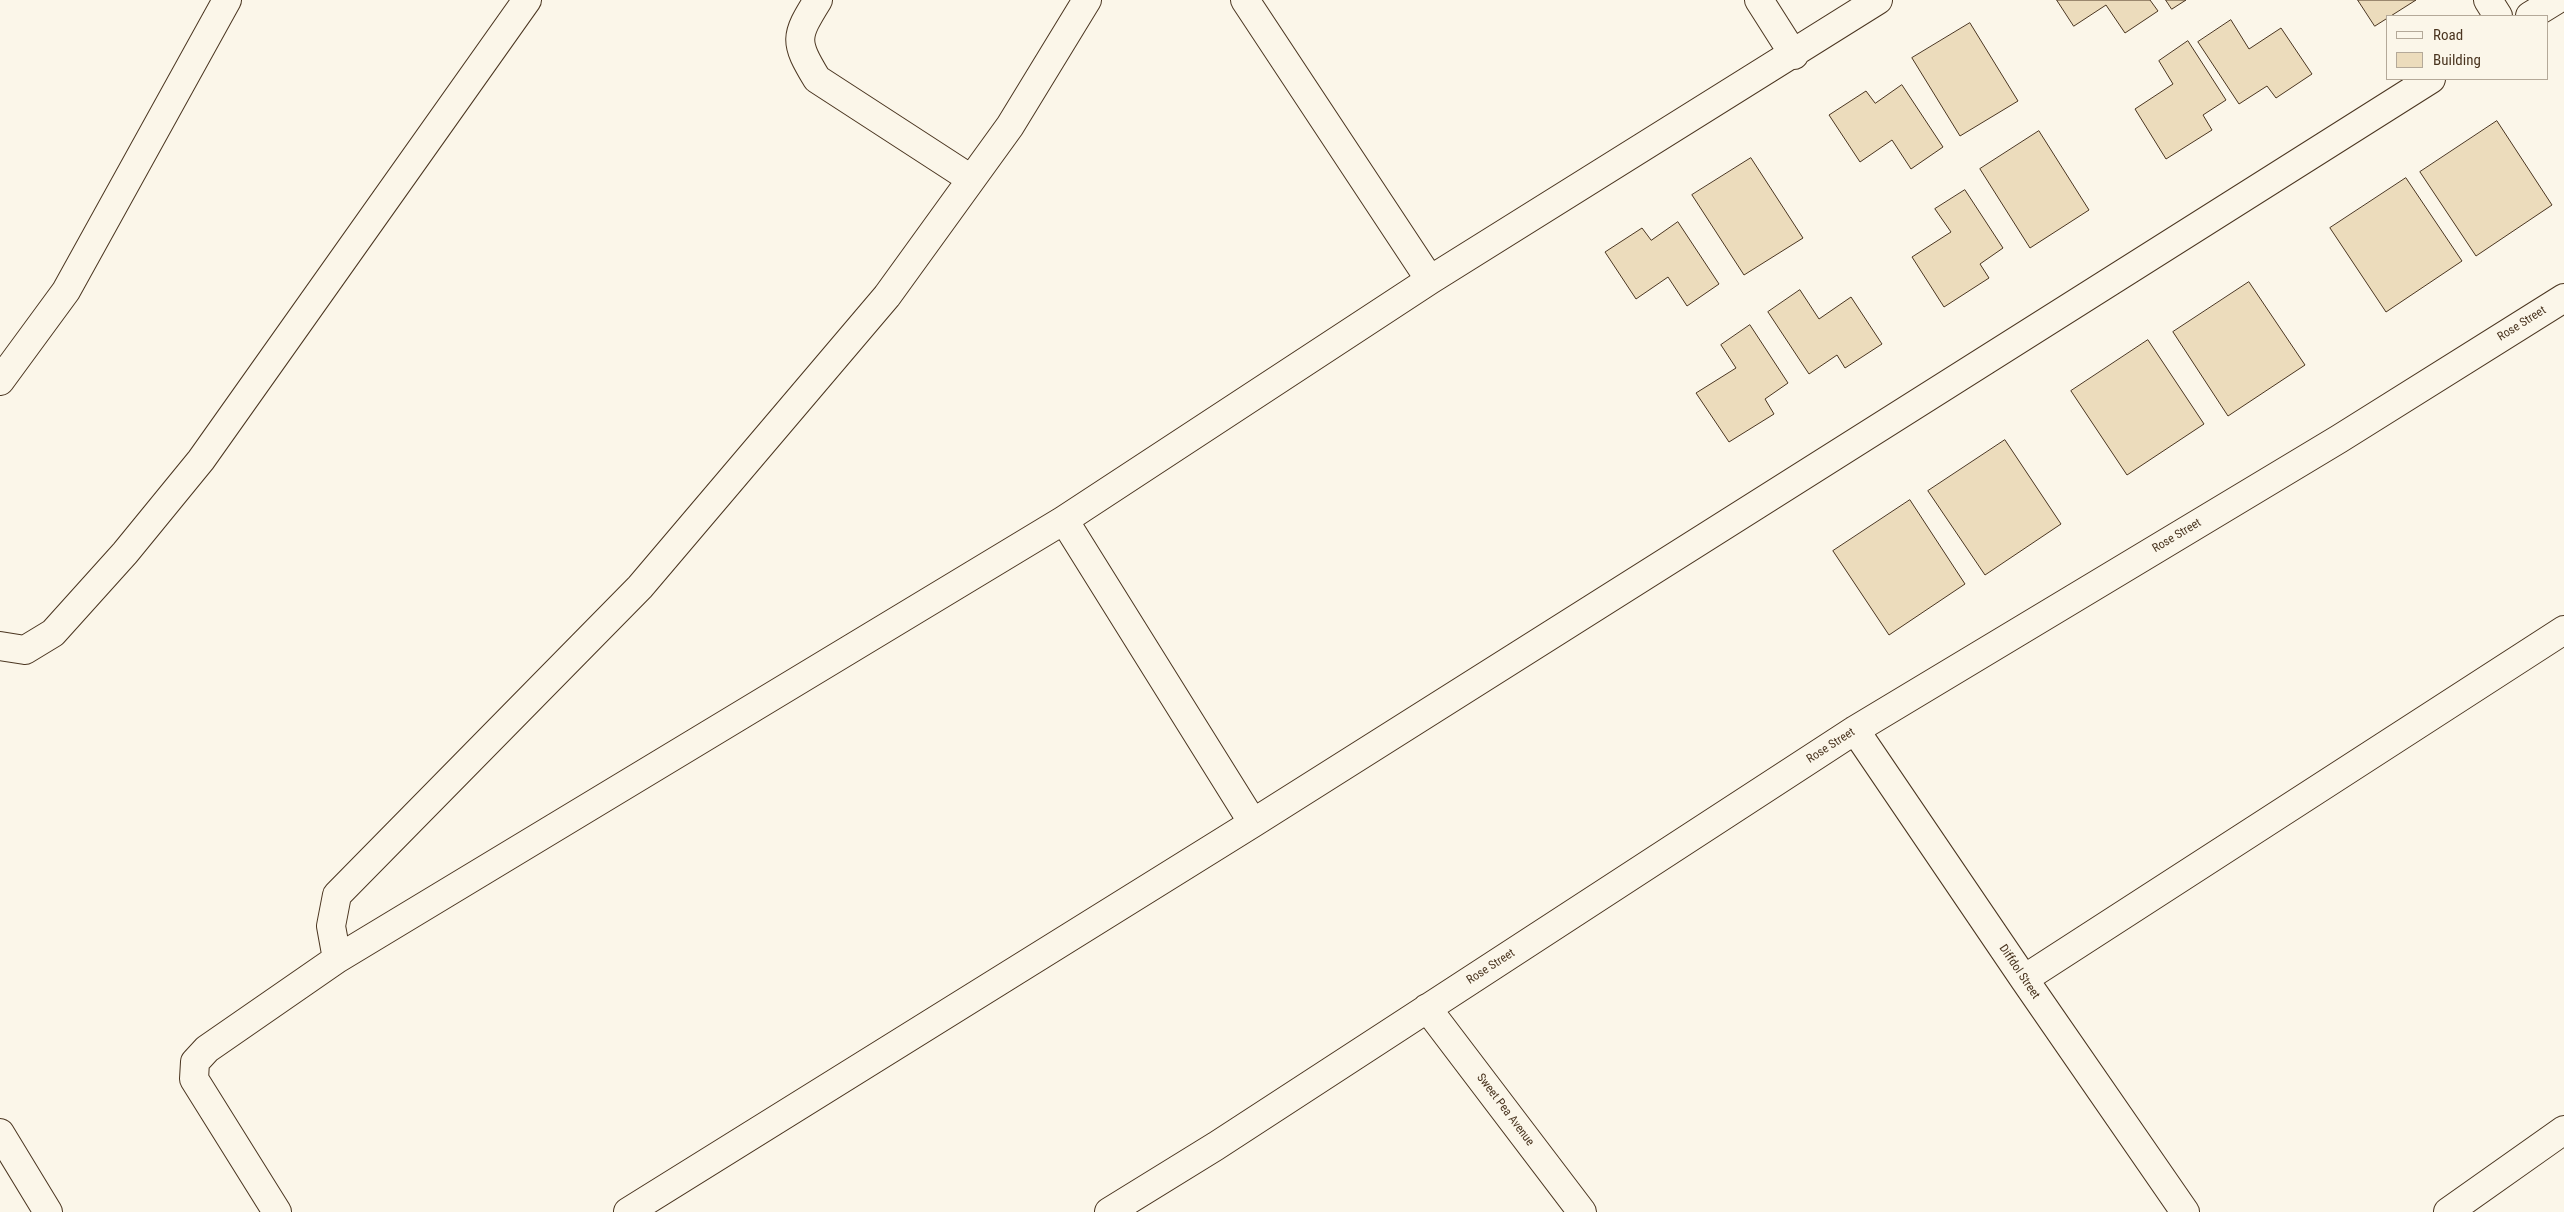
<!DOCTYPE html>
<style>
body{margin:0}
#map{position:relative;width:2564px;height:1212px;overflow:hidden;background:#fbf6e9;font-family:"Roboto Condensed",sans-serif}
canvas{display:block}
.legend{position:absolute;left:2386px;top:15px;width:162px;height:65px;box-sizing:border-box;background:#fbf6e9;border:1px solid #b4a999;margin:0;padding:6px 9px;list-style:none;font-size:15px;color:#4a3520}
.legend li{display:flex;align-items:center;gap:10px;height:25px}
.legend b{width:25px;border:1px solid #b4a999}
</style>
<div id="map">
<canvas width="2564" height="1212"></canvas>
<ul class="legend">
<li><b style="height:6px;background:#fbf6e9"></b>Road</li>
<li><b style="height:14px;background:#ecdcbc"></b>Building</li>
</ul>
</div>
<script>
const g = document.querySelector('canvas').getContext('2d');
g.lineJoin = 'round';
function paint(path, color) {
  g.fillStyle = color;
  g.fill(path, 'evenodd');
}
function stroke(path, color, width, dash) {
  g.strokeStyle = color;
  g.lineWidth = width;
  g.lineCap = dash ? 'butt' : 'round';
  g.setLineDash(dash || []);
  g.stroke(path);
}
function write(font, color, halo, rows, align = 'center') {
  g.font = font + ' "Roboto Condensed",sans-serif';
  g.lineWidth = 4;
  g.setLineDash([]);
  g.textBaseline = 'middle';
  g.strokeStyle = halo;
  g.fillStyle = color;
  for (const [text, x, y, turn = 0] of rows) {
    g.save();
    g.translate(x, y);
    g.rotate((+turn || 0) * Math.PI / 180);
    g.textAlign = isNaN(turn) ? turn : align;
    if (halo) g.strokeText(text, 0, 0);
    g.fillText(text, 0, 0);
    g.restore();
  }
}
const building = new Path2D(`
 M2057,0H2150L2158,11L2125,33L2106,5L2074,26Z
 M2166,0H2186L2172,9Z
 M2358,0H2416L2375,26Z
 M2231,20L2249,49L2281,28L2312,74L2276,98L2267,86L2239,104L2198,42Z
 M1970,23L2018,101L1960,136L1912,58Z
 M2188,41L2226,100L2203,115L2212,130L2166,159L2135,109L2173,84L2159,61Z
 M1902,85L1943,147L1911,169L1892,140L1860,162L1829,115L1866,91L1875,103Z
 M2497,121L2552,205L2476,256L2420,172Z
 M2039,131L2089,210L2030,248L1980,169Z
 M1751,158L1803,238L1744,275L1692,195Z
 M2406,178L2462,261L2386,312L2330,228Z
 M1965,190L2003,248L1980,264L1989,278L1944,307L1912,257L1951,232L1935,209Z
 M1678,222L1719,284L1687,306L1668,277L1636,299L1605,252L1642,228L1651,240Z
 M2249,282L2305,365L2228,416L2173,332Z
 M1800,290L1819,319L1851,297L1882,344L1845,368L1837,355L1809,374L1768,312Z
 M1750,325L1788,383L1765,399L1774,414L1729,442L1696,393L1736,368L1721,345Z
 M2148,340L2204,424L2127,475L2071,391Z
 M2005,440L2061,524L1985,575L1928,491Z
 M1910,500L1965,584L1889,635L1833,551Z`);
paint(building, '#ecdcbc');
stroke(building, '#4a3520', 1);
const street = new Path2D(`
 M818,0C795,37 794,41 817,79L971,179
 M1245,0L1430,280
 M1759,0L1794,55
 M2488,0L2498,16
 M2530,16L2556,0
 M0,381L66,291L227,0
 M1064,520L1253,823
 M0,646L25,650L53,633L125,553L201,460L527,0
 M1855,730L2024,979L2185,1212
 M337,959L331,926L337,895L640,587L887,296L1010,126L1087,0
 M2024,979L2564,630
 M1427,1008L1582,1212
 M0,1133L48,1212
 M277,1212L194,1079L195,1062L207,1049L337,959L1064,520L1430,280L1878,0
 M628,1212L1253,823L2431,79
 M1109,1212L1216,1146L1855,730L2339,439L2564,298
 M2448,1212L2564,1130`);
stroke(street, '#4a3520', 30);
stroke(street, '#fbf6e9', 28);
write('12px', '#4a3520', '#fbf6e9', [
 ["Rose Street",2522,324,-32],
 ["Rose Street",2177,536,-31],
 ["Rose Street",1831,746,-33],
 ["Rose Street",1491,967,-33],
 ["Diffdol Street",2019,972,56],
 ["Sweet Pea Avenue",1505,1110,53]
]);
</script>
